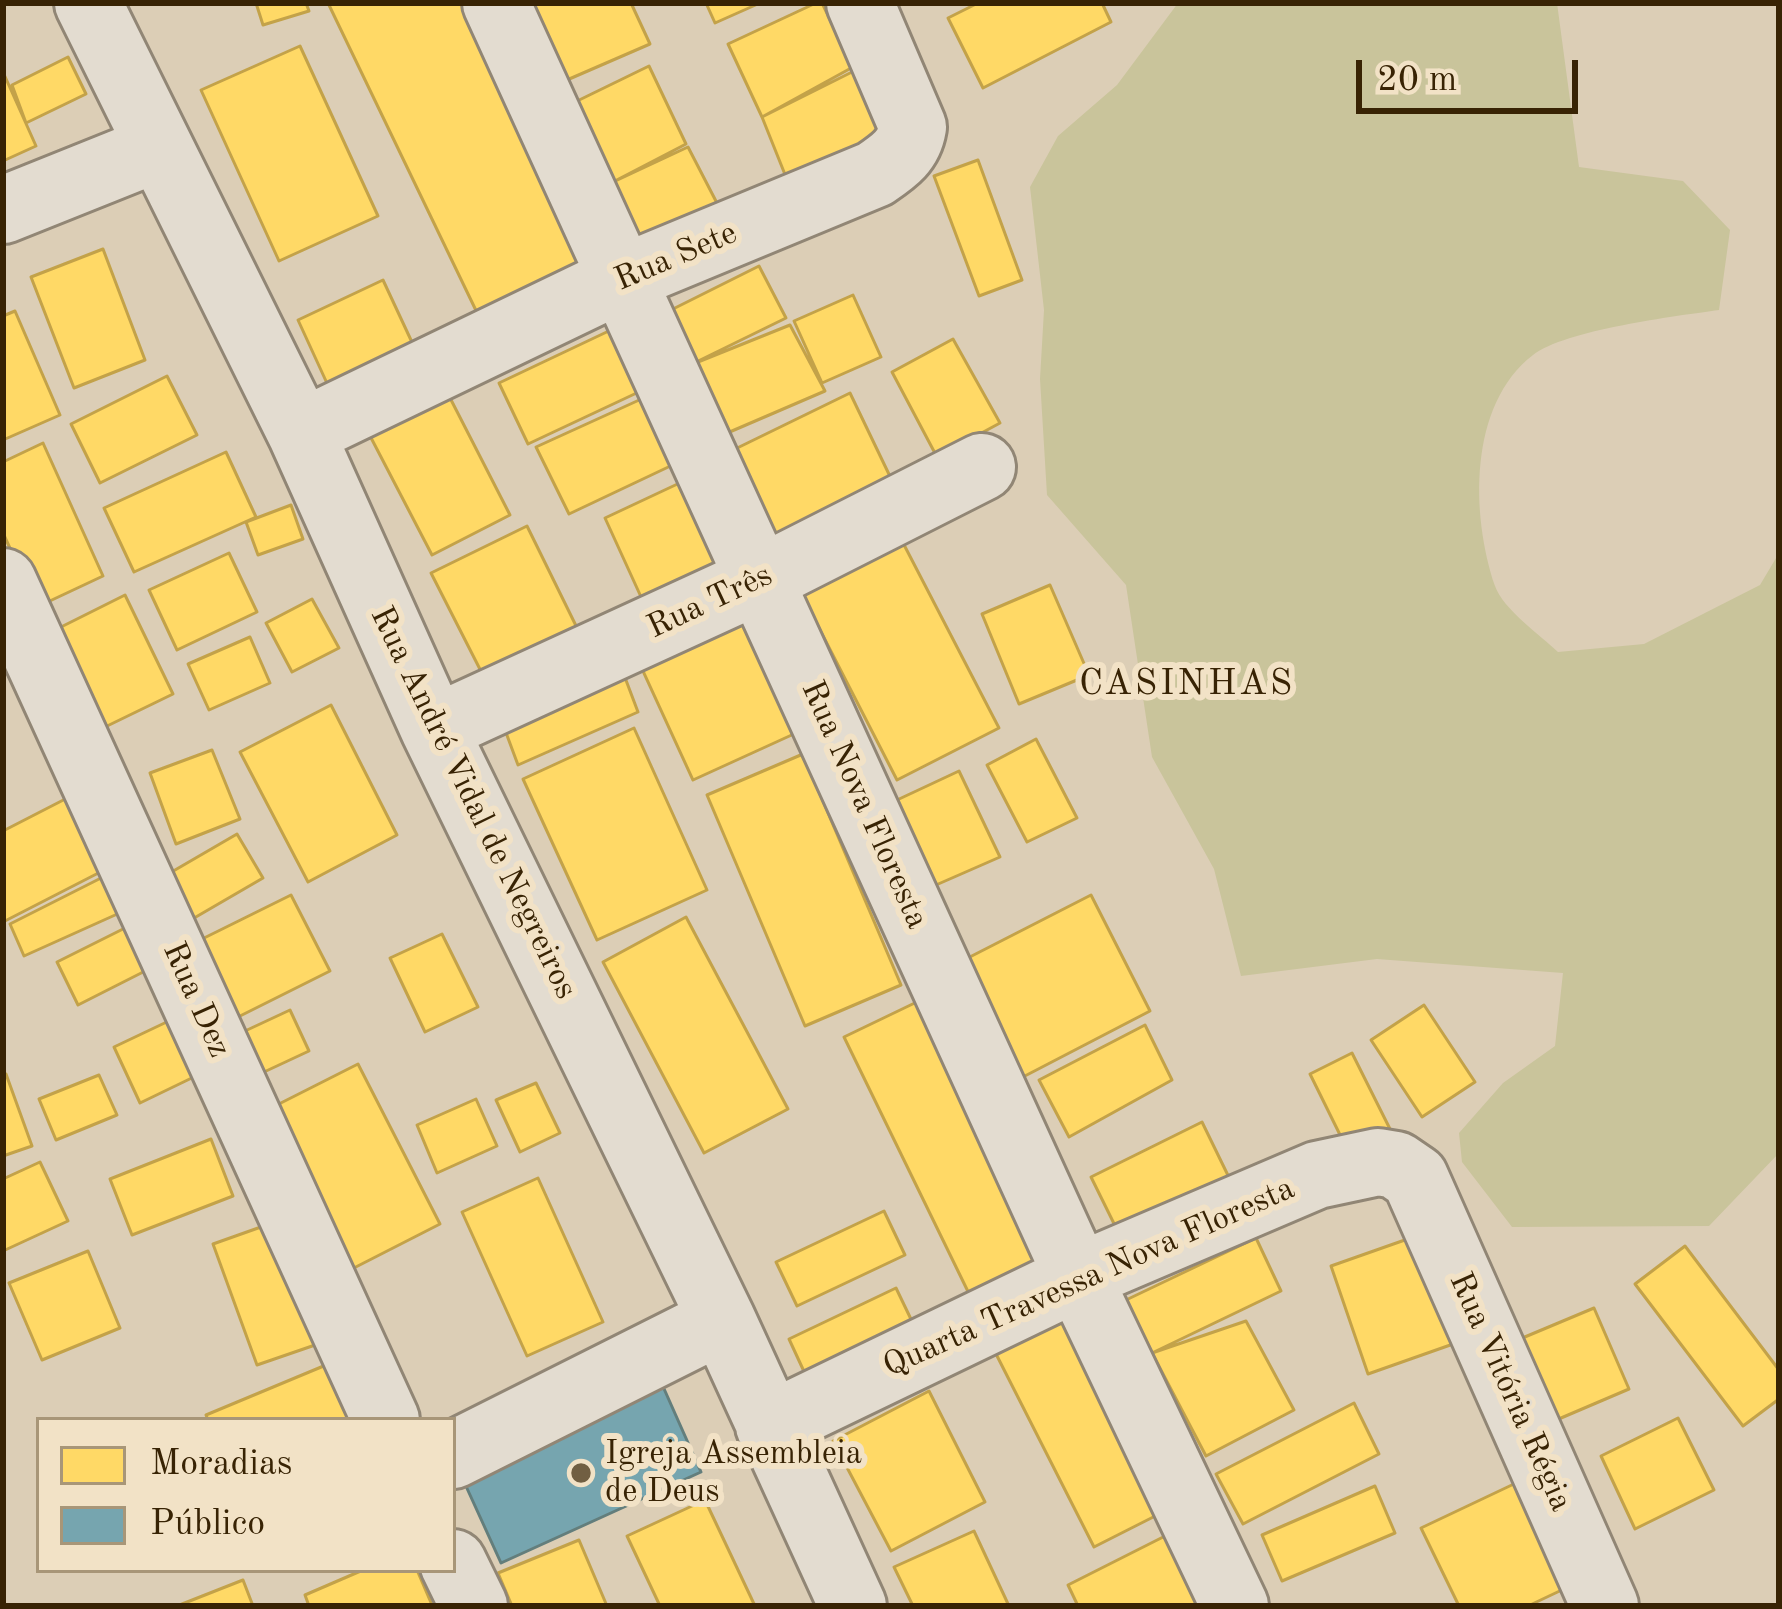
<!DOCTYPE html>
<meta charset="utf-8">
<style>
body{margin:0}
#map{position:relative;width:1782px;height:1609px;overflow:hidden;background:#dcceb6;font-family:"Old Standard TT",serif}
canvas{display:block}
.frame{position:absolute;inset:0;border:6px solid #382304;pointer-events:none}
.legend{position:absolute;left:36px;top:1417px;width:420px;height:156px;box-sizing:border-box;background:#f2e2c6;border:3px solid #a89678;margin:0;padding:15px 21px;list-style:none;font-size:36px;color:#382304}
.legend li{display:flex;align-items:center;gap:24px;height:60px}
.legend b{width:60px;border:3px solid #a89678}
.scale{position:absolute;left:1356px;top:60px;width:222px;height:54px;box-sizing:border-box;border:6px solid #382304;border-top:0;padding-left:15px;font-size:36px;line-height:42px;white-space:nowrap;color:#382304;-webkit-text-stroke:9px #f2e2c6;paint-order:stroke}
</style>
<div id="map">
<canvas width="1782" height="1609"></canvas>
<div class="frame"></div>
<ul class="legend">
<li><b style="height:33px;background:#ffd966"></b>Moradias</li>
<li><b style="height:33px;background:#76a5af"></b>Público</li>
</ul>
<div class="scale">20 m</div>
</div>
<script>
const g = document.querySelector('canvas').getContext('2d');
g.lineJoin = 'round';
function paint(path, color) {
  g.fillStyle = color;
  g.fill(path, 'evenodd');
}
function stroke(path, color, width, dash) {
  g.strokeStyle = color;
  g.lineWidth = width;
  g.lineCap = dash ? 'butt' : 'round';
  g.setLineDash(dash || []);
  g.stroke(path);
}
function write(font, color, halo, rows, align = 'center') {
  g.font = font + ' "Old Standard TT",serif';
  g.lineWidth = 12;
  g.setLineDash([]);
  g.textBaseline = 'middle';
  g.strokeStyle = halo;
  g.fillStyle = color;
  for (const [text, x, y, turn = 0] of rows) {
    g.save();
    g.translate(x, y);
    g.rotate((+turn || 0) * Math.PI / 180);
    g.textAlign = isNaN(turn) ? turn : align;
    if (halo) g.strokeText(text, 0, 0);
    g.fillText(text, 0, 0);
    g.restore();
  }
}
paint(new Path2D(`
 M1178,3H1557L1579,167L1683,181L1730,230L1719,310C1676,316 1565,330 1533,355C1468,405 1471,515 1495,586C1503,609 1540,635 1558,652L1644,644L1760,585L1779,553V1153L1709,1226L1512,1227L1462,1162L1459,1133L1503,1083L1555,1046L1563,973L1377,959L1241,976L1214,869L1152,757L1126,585L1047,495L1040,379L1044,310L1030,187L1058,136L1117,85Z`), '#c9c49b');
const homes = new Path2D(`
 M256,3H306L309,11L263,25Z
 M328,3H461L591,270L482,323Z
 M524,3H631L650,44L560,83Z
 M706,3H760L715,23Z
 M816,3H822L853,67L762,117L728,44Z
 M978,3H1102L1111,22L983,88L948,18Z
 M300,46L378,216L279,261L201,90Z
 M68,57L86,94L26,123L12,85Z
 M649,66L686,144L611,183L571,104Z
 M864,66L894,127L788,182L762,117Z
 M3,72L36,146L3,161Z
 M688,147L719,207L637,248L611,183Z
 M978,160L1022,280L979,296L934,176Z
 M103,249L145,360L74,388L31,277Z
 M759,266L786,318L688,366L663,314Z
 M383,280L417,353L331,392L298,320Z
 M853,295L881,357L822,383L794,321Z
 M15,311L60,415L3,440V316Z
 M790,325L825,391L718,437L688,366Z
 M613,329L643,390L528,444L499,383Z
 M953,339L1000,423L937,457L892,372Z
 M167,376L197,435L100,483L71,424Z
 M447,392L510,515L432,555L368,432Z
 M850,393L897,491L777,550L729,452Z
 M648,396L681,461L569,514L536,447Z
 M43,443L103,576L37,607L3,533V462Z
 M226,452L256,517L134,572L104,508Z
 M686,480L729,573L647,610L605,518Z
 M291,505L303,539L258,555L246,522Z
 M527,526L583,640L489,687L431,573Z
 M901,539L999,728L897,780L800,591Z
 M229,553L257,612L177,650L149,590Z
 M1050,585L1089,675L1019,704L982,614Z
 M125,595L173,694L103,728L55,630Z
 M312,599L339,648L292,672L266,623Z
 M753,607L807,728L693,780L638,660Z
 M250,637L270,683L209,710L188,664Z
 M621,667L638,712L518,765L505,730Z
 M331,705L397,835L308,882L240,752Z
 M634,728L707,890L597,940L523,779Z
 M1036,739L1077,818L1027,842L987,765Z
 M212,750L240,819L176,844L150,773Z
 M803,754L901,985L805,1026L707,795Z
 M959,771L1000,857L936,885L897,800Z
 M75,794L112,866L3,922V831Z
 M237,834L263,878L189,921L163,877Z
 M107,875L124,911L24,956L10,924Z
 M291,895L330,971L234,1019L196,942Z
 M1091,895L1150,1011L1021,1078L960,962Z
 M686,917L788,1109L704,1153L603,962Z
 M133,924L155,966L78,1005L57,962Z
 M442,934L478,1007L425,1032L390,958Z
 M923,999L1054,1269L976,1308L844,1037Z
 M1424,1005L1475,1082L1422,1117L1371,1040Z
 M290,1010L309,1051L264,1072L245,1031Z
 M173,1019L200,1074L140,1103L114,1047Z
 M1145,1025L1172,1080L1069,1137L1039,1080Z
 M1352,1053L1390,1129L1347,1149L1310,1074Z
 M358,1064L440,1224L348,1271L267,1110Z
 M6,1074L32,1146L3,1156V1075Z
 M99,1075L117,1115L56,1140L39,1099Z
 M536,1083L560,1133L520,1152L496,1100Z
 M476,1099L497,1146L437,1173L417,1125Z
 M1202,1122L1239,1198L1128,1252L1091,1177Z
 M211,1139L233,1196L132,1235L110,1179Z
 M40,1162L68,1221L3,1251V1179Z
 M538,1178L603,1322L527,1356L462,1212Z
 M884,1211L905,1255L797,1306L776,1262Z
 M275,1222L318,1344L257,1365L213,1244Z
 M1419,1235L1456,1343L1368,1374L1331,1266Z
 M1256,1238L1281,1291L1152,1353L1126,1300Z
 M1685,1246L1779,1370V1399L1743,1426L1635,1284Z
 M88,1251L120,1328L42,1360L9,1283Z
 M896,1288L921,1340L813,1391L789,1339Z
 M1594,1308L1629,1389L1554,1421L1520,1339Z
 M1073,1310L1173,1507L1094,1547L994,1350Z
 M1246,1321L1294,1410L1206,1456L1152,1353Z
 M326,1365L350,1420H208L206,1415Z
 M929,1391L985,1502L891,1551L833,1441Z
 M1354,1403L1379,1454L1243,1524L1216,1474Z
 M1678,1418L1714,1490L1635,1529L1601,1456Z
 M1516,1483L1566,1588L1528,1606H1459L1421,1528Z
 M1375,1486L1395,1533L1282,1581L1262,1535Z
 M705,1500L755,1606H660L627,1536Z
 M974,1531L1009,1606H913L894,1567Z
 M1173,1532L1211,1606H1078L1068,1585Z
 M579,1540L607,1606H512L498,1573Z
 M363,1570H417L432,1605L309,1606L305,1595Z
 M243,1580L253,1606H177Z`);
paint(homes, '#ffd966');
stroke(homes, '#c3a249', 3);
const public = new Path2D(`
 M661,1382L701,1472L501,1563L460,1473Z`);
paint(public, '#76a5af');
stroke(public, '#637e7c', 3);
const street = new Path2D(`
 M88,3L301,433L434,729L722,1320L853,1606
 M496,3L1078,1277L1235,1606
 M3,210L158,148
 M301,433L621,279L875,174C894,161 909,151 913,127L860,3
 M3,582L386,1420
 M434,729L761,579L982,467
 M769,1426L1078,1277L1317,1175L1378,1162L1396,1165L1415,1178L1605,1606
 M453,1455L722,1320
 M453,1563L474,1606`);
stroke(street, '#918675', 72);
stroke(street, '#e3dcd0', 66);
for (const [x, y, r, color] of [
 [581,1473,12,"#715f42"]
]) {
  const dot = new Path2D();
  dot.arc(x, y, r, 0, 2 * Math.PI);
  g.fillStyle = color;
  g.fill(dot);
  stroke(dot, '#f2e2c6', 4.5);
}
write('33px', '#382304', '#f2e2c6', [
 ["Rua Sete",676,257,-23],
 ["Rua Três",710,602,-25],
 ["Rua André Vidal de Negreiros",473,803,64],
 ["Rua Nova Floresta",864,805,66],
 ["Rua Dez",196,1000,66],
 ["Quarta Travessa Nova Floresta",1089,1278,-24],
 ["Rua Vitória Régia",1510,1392,66]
]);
write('33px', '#382304', '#f2e2c6', [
 ["Igreja Assembleia",605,1454],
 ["de Deus",605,1492]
], 'left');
g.letterSpacing = '3px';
write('36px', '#382304', '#f2e2c6', [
 ["CASINHAS",1187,685]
]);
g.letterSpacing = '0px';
</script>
